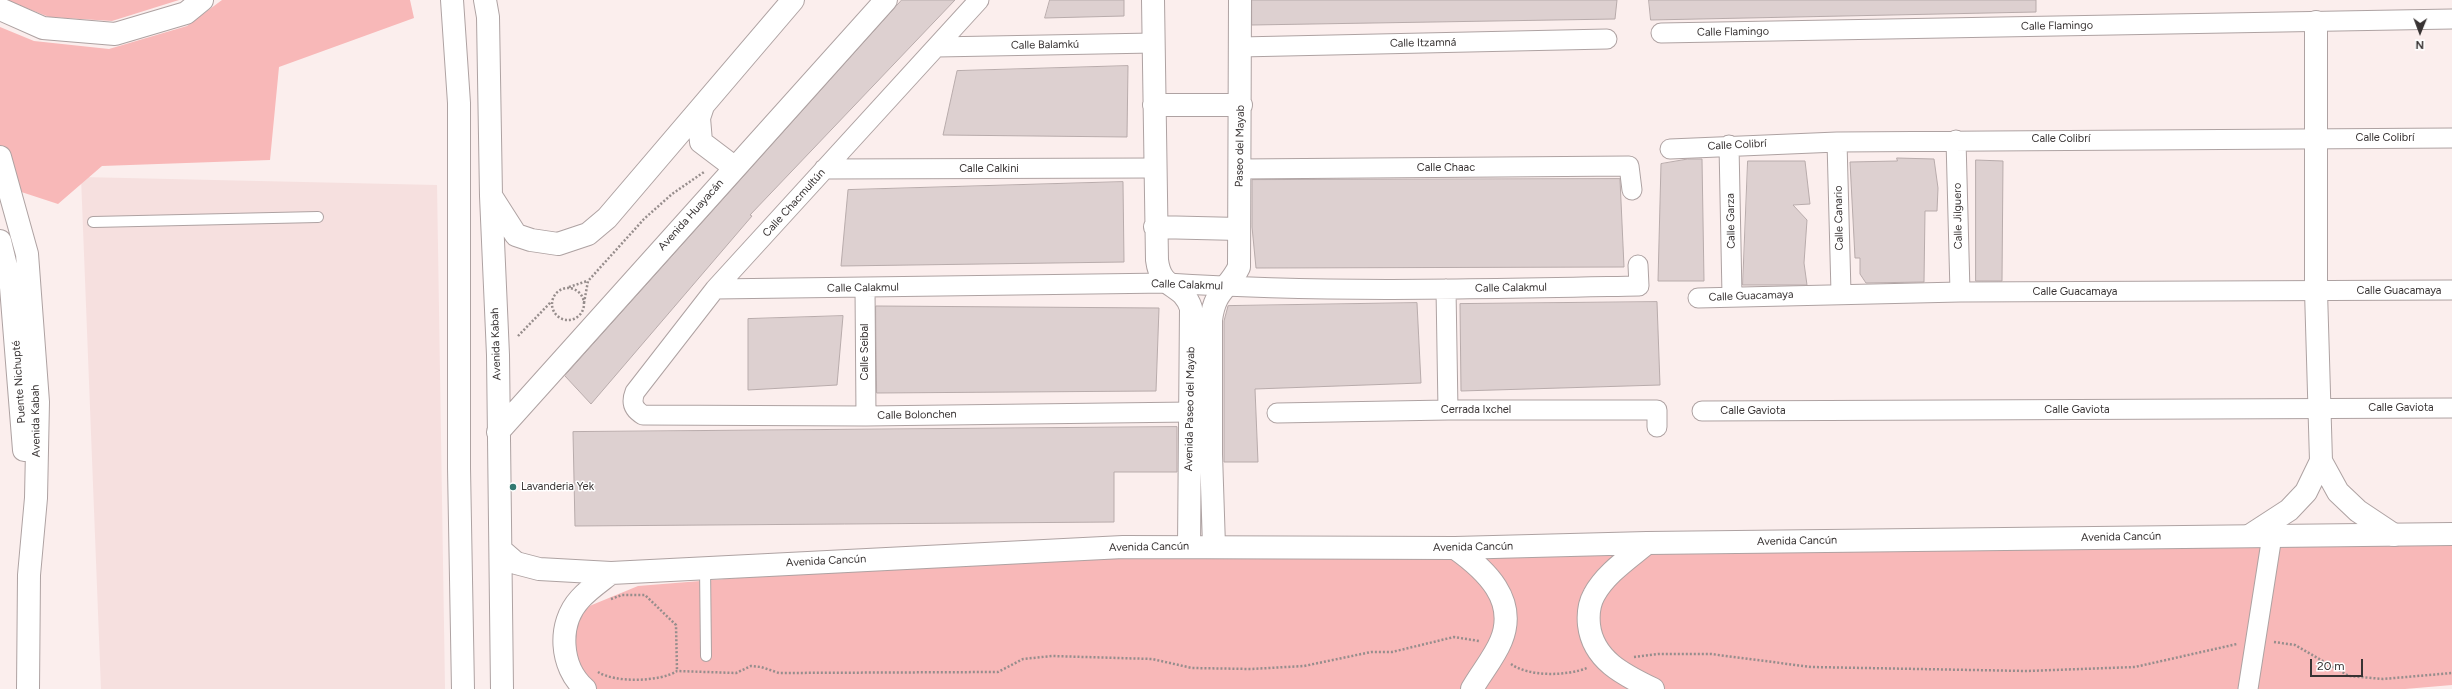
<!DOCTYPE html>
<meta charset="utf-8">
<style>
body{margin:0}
#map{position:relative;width:2452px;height:689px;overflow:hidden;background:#fbeeed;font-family:Figtree,sans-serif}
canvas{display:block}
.north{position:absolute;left:2400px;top:12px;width:40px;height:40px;-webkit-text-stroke:3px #fff;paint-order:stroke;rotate:181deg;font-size:11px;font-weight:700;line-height:16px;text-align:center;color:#383333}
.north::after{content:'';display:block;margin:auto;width:14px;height:18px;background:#383333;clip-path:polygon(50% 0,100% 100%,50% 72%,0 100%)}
.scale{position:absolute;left:2310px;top:659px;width:53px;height:18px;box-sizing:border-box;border:2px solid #383333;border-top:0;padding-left:5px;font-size:12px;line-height:14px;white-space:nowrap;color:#383333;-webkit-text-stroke:3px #fff;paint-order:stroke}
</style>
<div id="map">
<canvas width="2452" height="689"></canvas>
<div class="north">N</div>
<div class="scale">20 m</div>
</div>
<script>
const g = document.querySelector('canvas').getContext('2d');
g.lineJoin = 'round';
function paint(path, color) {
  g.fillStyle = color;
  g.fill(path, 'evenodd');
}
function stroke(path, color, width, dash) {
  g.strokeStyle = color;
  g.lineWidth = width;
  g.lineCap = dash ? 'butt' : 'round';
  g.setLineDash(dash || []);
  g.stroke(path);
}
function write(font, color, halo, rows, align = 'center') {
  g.font = font + ' Figtree,sans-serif';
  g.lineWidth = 3;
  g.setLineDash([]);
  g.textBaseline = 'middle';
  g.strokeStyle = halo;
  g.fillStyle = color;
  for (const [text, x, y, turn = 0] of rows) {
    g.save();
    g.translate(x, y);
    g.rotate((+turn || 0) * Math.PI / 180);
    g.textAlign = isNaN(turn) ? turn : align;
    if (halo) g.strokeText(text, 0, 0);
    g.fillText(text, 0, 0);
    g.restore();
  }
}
paint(new Path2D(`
 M81,177L437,185L445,689H101Z`), '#f6e0df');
paint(new Path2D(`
 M6,0H179L112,21L49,17Z
 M222,0H410L414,18L279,67L270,160L102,166L58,204L0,185V27L34,41L109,49L187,26Z
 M2452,538V685L2405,689H586L580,684L570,614L638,586L1123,547Z`), '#f8b8b8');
const building = new Path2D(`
 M902,0H955L750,215L752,216L591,404L565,376Z
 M1050,0H1124V16L1045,18Z
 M1252,0H1617L1615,19L1252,25Z
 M1649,0H2036V12L1651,20Z
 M1128,66L1127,137L943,135L957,71Z
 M1897,158L1934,159L1938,188L1937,211H1925L1924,282L1866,283L1860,274V258H1855L1850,162L1897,161Z
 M1688,159H1702L1704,281H1658L1661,164Z
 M1976,160L2003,161L2002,281H1976Z
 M1748,161H1805L1810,204L1793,205L1807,220L1804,263L1807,285H1743Z
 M1620,179L1624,267L1256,268L1252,227V180Z
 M1123,182L1124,262L841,266L848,190Z
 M1657,302L1660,385L1461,391L1460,304Z
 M1417,303L1421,383L1255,389L1258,462H1224V321L1228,306Z
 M876,306L1159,308L1156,391L877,393Z
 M843,316L837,385L748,390V319Z
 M1177,427V472H1114V522L575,526L573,432Z`);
paint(building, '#ddd0d0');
stroke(building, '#b8abab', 1);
const lane = new Path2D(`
 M93,222L318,217
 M705,567L706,656`);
const street = new Path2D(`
 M979,0L715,289L635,392C631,402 633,409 643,415L866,416L1191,412
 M1661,33L2452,19
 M937,47L1153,43
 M1240,47L1607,39
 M1956,140L1960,292
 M1837,142L1841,293
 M1729,145L1732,296
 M1670,149L1837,142L2452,138
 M824,169L1154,168
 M1240,169L1629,166L1632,190
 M865,288L866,416
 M715,289L1167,283C1324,293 1482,289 1639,286L1638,265
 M1446,289L1448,410
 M1698,298L1960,292L2452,290
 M1702,411L2452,408
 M1277,413L1448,410H1657V427
 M2248,689L2272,536`);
const secondary = new Path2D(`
 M1153,0L1157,260C1161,292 1182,281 1191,308L1189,546
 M2316,22V291L2321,461L2338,492L2358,511L2394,535
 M1154,105H1241
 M1155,227L1239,229
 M2249,536L2289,510L2306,492L2321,461
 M1214,546L1211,454V320C1215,289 1228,290 1239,267L1240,0`);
const primary = new Path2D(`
 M452,0L459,103V468L463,689
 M485,0L488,17L491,196L498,355L502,689
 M0,9L43,28L115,34L186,13L202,0
 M703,106L699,118L701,142L734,167
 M0,157L27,254L38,402L36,498L29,575L28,689
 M493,199L516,235L531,240L558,244L588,234L607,218L793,0
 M0,241L11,287L24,450
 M498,432L886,0
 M1647,543C1629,558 1605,574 1594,595C1589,604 1588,615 1589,625C1593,660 1624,675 1653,689
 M1455,548C1486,570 1518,600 1501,641C1494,658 1481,673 1472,689
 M501,550L516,563L539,569L611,573L1123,547L1455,548L1647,543L2452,534
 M585,689C560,667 557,624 580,599C589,589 601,581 611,573`);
stroke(lane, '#aea2a2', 12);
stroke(street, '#aea2a2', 21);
stroke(secondary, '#aea2a2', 24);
stroke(primary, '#aea2a2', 24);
stroke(new Path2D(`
 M569,287L587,281
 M552 304a16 16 0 1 1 32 0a16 16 0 1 1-32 0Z
 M584,303L588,281L644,219L672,194L704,172
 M518,336L551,302
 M611,599L622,595H645L676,625L677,671
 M2274,642L2295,645L2349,676L2383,679L2452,673
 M1634,657L1658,654H1711L1811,667L2027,671L2135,667L2237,644
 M1511,664C1529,677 1567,676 1587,668
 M598,672C615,683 660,682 677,671L736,673L751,666L761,667L779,673L998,672L1023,659L1052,656L1152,659L1192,668L1251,669L1304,666L1371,652H1392L1454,637L1479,641`), '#968d8c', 2.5, [2, 2]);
stroke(lane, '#fff', 10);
stroke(street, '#fff', 19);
stroke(secondary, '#fff', 22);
stroke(primary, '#fff', 22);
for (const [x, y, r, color] of [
 [513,487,4,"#327971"]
]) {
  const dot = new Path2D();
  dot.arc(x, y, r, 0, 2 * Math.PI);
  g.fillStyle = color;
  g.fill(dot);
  stroke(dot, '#fff', 1.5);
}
write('11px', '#383333', '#fff', [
 ["Calle Flamingo",2057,26,-1],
 ["Calle Flamingo",1733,32,-1],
 ["Calle Itzamná",1423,43,-1],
 ["Calle Balamkú",1045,45,-1],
 ["Calle Colibrí",2385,138],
 ["Calle Colibrí",2061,139],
 ["Calle Colibrí",1737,145,-3],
 ["Paseo del Mayab",1240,146,-89],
 ["Calle Chaac",1446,168],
 ["Calle Calkini",989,169],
 ["Calle Chacmultún",794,203,-48],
 ["Avenida Huayacán",691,215,-48],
 ["Calle Jilguero",1958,216,-91],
 ["Calle Canario",1839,218,-91],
 ["Calle Garza",1731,221,-91],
 ["Calle Calakmul",1187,285,2],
 ["Calle Calakmul",863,288,-1],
 ["Calle Calakmul",1511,288,-1],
 ["Calle Guacamaya",2399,291],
 ["Calle Guacamaya",2075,292],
 ["Calle Guacamaya",1751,296,-2],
 ["Avenida Kabah",496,344,-92],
 ["Calle Seibal",865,352,-90],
 ["Puente Nichupté",19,382,-94],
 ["Calle Gaviota",2401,408],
 ["Avenida Paseo del Mayab",1190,409,-89],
 ["Cerrada Ixchel",1476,410],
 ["Calle Gaviota",2077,410],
 ["Calle Gaviota",1753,411],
 ["Calle Bolonchen",917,415,-1],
 ["Avenida Kabah",36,421,-91],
 ["Avenida Cancún",2121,537,-1],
 ["Avenida Cancún",1797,541,-1],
 ["Avenida Cancún",1149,547,-1],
 ["Avenida Cancún",1473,547,-1],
 ["Avenida Cancún",826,561,-3]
]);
write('11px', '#383333', '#fff', [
 ["Lavanderia Yek",521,487]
], 'left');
</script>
